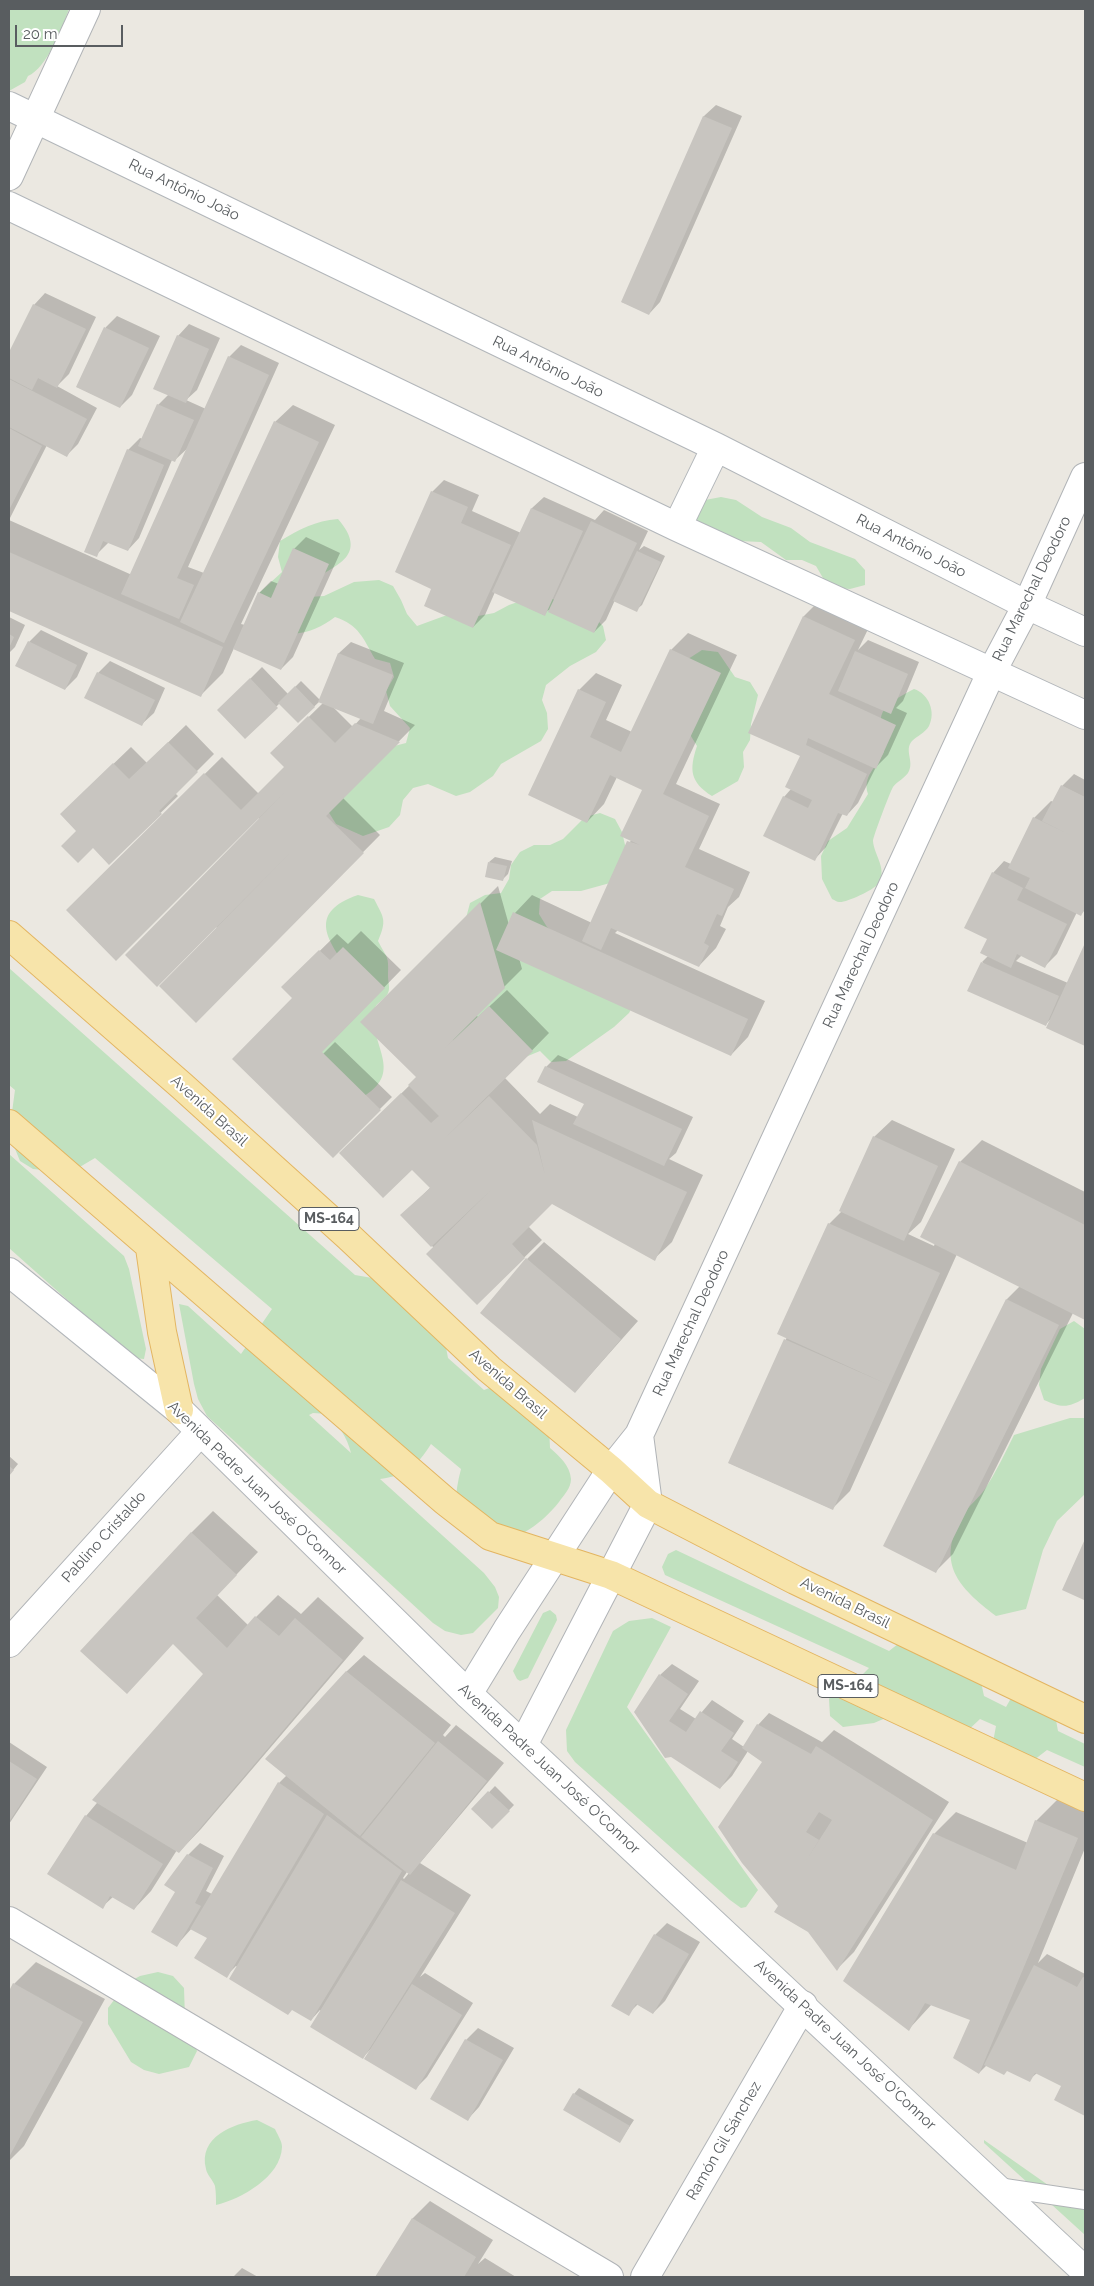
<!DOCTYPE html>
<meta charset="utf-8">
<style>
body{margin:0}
#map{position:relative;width:1094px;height:2286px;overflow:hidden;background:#ebe8e1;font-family:Raleway,sans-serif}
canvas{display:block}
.frame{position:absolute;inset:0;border:10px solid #595d60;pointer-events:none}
.scale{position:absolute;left:15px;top:25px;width:108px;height:22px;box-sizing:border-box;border:2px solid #595d60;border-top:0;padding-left:6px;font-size:15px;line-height:18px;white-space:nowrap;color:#595d60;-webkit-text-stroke:4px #fff;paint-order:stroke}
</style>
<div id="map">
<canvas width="1094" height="2286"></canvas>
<div class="frame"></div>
<div class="scale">20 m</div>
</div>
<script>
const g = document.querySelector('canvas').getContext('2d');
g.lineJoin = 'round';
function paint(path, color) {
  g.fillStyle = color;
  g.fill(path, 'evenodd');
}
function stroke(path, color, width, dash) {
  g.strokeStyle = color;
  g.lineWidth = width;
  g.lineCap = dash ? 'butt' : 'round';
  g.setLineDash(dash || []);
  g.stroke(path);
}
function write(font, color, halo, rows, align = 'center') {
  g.font = font + ' Raleway,sans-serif';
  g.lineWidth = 4;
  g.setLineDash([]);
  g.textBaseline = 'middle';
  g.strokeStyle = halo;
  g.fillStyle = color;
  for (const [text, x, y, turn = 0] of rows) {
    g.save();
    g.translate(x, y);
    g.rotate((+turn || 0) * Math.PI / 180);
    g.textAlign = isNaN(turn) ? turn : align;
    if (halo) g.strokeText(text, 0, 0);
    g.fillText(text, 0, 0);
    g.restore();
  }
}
paint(new Path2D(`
 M9,9H69C62,28 47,68 28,76L25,82L9,91Z
 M721,497L736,500L762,517L791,528L810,542L855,559L865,570V585L850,589L836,588L823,578L816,566L802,560H786L761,542L716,540L693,523L705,500Z
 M338,519C369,555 337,565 309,582V597L324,596L354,582L379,580L393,586L401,600L407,614L417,626L447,615L478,616L494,613L509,605L538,595L553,599L577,617L592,615L603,626L606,640L596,652L570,666L546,685L542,700L547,713L548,729L541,741L501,764L493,776L470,792L456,796L428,784L413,788L403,800L400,815L389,827L363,836L336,824L323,803L375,751L406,743L410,728L390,706L386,691L394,677L390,663L375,659C363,638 359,625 335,617C322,627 310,632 294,634L258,594L282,572L278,557L280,541C300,529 315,521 338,519Z
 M702,650L718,652L735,677L750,682L758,695L751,724L750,740L743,752L744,767L738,781L712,796C690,782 689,770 697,746L689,733L688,659Z
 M914,689C929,694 936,712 929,726C925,733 917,736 912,741C904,750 914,761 909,771C906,778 897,781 893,787C890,792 873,837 873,841C874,856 889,870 877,885C873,890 846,903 839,902C837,902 835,900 832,899L822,879L821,856L828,841L847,828L868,794C862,776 877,767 884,752C878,711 876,709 914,689Z
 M600,813L615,819L622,832L629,862L610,883L581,891H552L540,899L539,914L547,927L635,1002L629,1013L614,1027L566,1061L551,1062L540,1051L499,1068L460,1054L453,1040L466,918L470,903L485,895L501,893L509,879L511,865L520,852L534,845H550L563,839L585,817Z
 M358,895L374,899C384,918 387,920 378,941C387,959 389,954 388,976C388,983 391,989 387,995C382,1002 374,1003 374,1013C371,1048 405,1073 361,1098L316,1053L349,970C325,938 309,912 358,895Z
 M9,968L355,1275L378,1279L445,1342L448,1358L484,1390L503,1383L549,1427L550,1448C559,1456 570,1465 571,1479C571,1488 564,1495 559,1502C515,1558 435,1565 461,1469L431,1444C416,1467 408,1475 380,1479L484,1573L495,1587L499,1597L498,1608L473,1633L461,1635L445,1631L433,1623L207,1416L198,1399L194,1384L179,1304L188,1306L241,1354L272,1309L95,1158L78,1168L63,1172L33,1169L20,1161L9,1134L15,1090L9,1085ZM313,1413L328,1414C339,1426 347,1437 351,1453L309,1415Z
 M9,1154L124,1256L129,1269L146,1349L144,1359L133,1358L126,1352L9,1248Z
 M1074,1321L1085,1329V1398C1068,1408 1062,1408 1044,1400L1039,1385L1041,1369L1060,1329Z
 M1070,1418H1085V1494L1057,1521L1043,1550L1026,1609L996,1616C958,1587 935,1563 963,1515C969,1505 979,1498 985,1489C996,1472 1005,1453 1014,1435Z
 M676,1550L889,1651L898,1644L981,1682L984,1696L1006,1707L1010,1700L1022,1693L1056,1720L1058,1731L1085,1744V1767L1047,1750L1025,1767L993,1742L996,1726L980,1719L963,1735L888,1717L874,1723L843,1727L830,1716L829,1699L837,1686L849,1677L863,1674L869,1668L665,1575L662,1567L668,1554Z
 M550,1610L556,1615L557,1620L528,1678L520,1681L517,1679L513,1671L543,1613Z
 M652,1618L671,1627L627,1707L758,1890L746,1907L741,1908L730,1900L575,1762L567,1751L566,1730L613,1631L629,1621Z
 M158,1972L173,1976L184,1988L185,2018L197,2051L189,2067L159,2074L144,2070L131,2062L108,2024V2008L127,1983L140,1976Z
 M257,2120L275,2129C277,2134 282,2141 282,2147C281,2177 241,2199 216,2205C216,2199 216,2192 215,2186C213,2180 207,2175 206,2169C198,2137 233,2124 257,2120Z
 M984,2140L1085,2211V2235L984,2143Z`), '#c1e1bf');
paint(new Path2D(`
 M716,105L742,116L660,302L649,314L622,302L704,116Z
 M45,293L96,317L69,374L57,386L97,408L78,444L66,456L47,445L9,520L132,575L189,447L175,460H172L139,538L128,550L109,542L96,555L128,450L140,438L143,439L158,405L169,394L178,336L189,324L220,338L197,390L186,400L206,409L229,357L241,345L279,363L188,567L204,573L275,422L293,405L335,425L241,624L245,625L259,593L271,581L279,584L294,549L306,537L340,553L293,657L281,669L234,648L223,673L201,695L9,610V355L34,305Z
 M117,316L160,336L132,395L120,407L77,387L106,327Z
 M444,480L479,495L472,511L521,533L532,508L544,497L595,520L604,510L648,531L639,550L644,546L665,556L642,605L636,610L615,600L606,620L594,632L548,610L544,615L495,592L485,615L473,627L433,588L396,572L432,492Z
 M821,599L871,623L858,650L868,640L919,662L903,701L896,708L907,713L888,755L876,767L858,803L847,815L843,813L826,847L815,859L784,797L791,789L804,751V616Z
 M9,617L25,625L15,647L9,653Z
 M41,630L88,653L77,677L65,689L29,642Z
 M688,633L737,655L676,784L720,804L699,849L750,872L739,897L728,907L720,926L726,929L716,948L699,966L618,930L615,933L765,1001L748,1037L731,1055L519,958L522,969L476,1015L478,1017L507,990L549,1033L505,1078L540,1114L550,1104L578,1117L585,1104L546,1067L558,1055L693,1117L676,1153L669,1159L703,1175L672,1242L654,1259L552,1203L528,1226L542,1240L477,1304L434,1248L402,1215L431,1187L412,1168L341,1153L418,1077L362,1022L498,886L509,925L515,913L532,895L592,923L631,840L643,789L617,777L604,804L587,822L579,690L596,673L622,685L606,720L632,732L671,650Z
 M351,642L404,663L384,711L415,725L343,798L380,835L196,1021L218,929L216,927L260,819L258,818L67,910L222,757L259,794L285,767L272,753L323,703L320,701L298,722L280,703L245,737L219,710L262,667L288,694L301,681L320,700L339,653ZM332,706L361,718L353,727Z
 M110,661L165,688L154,713L142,724L98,673Z
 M186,725L214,754L175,793L178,796L109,863L78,831L79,797L131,747L147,763Z
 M1074,774L1085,780V910L1081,914L1077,912L1057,954L1045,966L1022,955L1016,961L1068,983L1085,946V1045L1047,1027L1051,1019L1046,1024L982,962L988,956L993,873L1004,861L1011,864L1034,818L1051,801L1054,802L1062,786Z
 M495,857L512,861L508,874L503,879L489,862Z
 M361,931L401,970L295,1079L297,1080L335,1042L392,1097L333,1156L234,1059L294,998L283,987L337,934L348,944Z
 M892,1120L955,1149L921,1222L908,1234L934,1246L960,1162L982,1140L1085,1192V1319L1073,1313L953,1554L936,1571L885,1546L1007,1299L1020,1286L957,1254L850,1491L832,1509L729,1463L787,1337L829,1224L842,1211L874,1137Z
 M544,1242L638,1321L575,1392L527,1259Z
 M9,1456L18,1464L9,1475Z
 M213,1511L258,1552L217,1595L248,1625L278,1595L301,1614L318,1597L364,1638L201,1829L179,1852L177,1850L151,1891L134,1909L114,1896L102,1907L86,1816L205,1674L174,1643L191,1533Z
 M1085,1542V1597L1084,1599L1064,1590Z
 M364,1655L451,1725L443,1735L445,1737L456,1725L504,1763L420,1863L471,1895L420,1977L425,1973L473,2003L427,2077L415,2089L372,2048L363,2057L320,2010L311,2020L236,1966L226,1976L208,1938L192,1928L176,1946L177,1891L188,1855L200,1843L224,1856L206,1891L212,1894L279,1783L287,1775L346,1672ZM407,1872L409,1873L404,1879L403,1878Z
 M672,1664L699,1681L680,1709L696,1719L712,1700L744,1721L732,1739L744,1747L758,1725L769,1713L822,1742L834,1730L949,1802L854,1952L837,1969L809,1931L780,1905L763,1761L748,1751L732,1776L720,1788L671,1755L660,1675Z
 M9,1742L47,1767L9,1824Z
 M495,1786L514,1805L492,1828L473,1809Z
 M1058,1799L1085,1810V1848L1038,1963L1047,1954L1085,1974V2114L1056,2099L1063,2086L1037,2073L1029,2080L1008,2070L987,2065L979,2073L972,2019L932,2004L909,2029L934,1834L956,1812L1028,1843L1036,1821Z
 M667,1923L700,1942L665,2001L653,2013L638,2004L628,2014L655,1935Z
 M36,1962L105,1999L24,2146L9,2161V1994L14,1984Z
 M478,2028L514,2048L479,2107L468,2119L432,2098L466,2040Z
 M579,2088L634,2120L620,2141L574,2094Z
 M430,2201L493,2240L478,2264L485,2258L516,2277H376L413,2218Z
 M242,2268L258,2277H233Z`), '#0003');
paint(new Path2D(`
 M703,116L732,128L649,315L621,302Z
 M33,304L86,329L57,388L38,378L32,390L9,378V352Z
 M104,327L149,348L120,408L76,387Z
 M177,335L209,349L186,403L153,389Z
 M228,356L269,375L177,578L194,585L179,619L121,594Z
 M9,379L87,419L67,457L9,427Z
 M157,404L194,420L175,462L138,446Z
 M274,421L319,442L224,643L180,622Z
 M9,428L42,446L9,510Z
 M127,449L164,465L128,551L103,541L97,557L84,552Z
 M431,491L468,507L461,523L511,545L473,628L424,606L431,589L395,572Z
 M531,508L583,531L545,616L492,592Z
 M591,521L637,543L594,633L548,612Z
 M293,548L329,564L281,670L233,649L258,592L271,598Z
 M637,551L661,562L637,612L613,601Z
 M9,552L223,647L201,697L9,611Z
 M803,616L855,640L829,694L896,725L876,769L808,738L806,745L867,774L847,816L838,813L815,861L763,836L783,796L808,808L812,800L785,787L800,756L748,733Z
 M9,634L14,637L9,648Z
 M28,641L77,665L65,690L15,666Z
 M670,649L721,673L663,794L709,816L685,867L734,889L722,916L717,914L704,943L709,946L699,967L611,928L601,950L582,941L627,841L640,845L620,836L642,790L610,775L587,823L528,795L578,689L606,702L590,737L621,752Z
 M855,651L908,674L891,714L838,691Z
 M338,653L393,675L373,724L318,702Z
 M97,672L155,700L142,726L84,698Z
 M250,678L278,708L245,739L217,710Z
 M295,686L315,707L298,723L278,703Z
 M308,716L335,743L355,723L400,742L326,816L364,853L196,1023L159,986L300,843L157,987L125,955L285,792L116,961L66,910L204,773L241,810L284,767L270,753Z
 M168,742L198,772L159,811L162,814L109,865L93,848L78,863L61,846L76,831L60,814L113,763L129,779Z
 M1061,785L1085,797V908L1081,916L1025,888L1030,878L1008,868L1033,817L1072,836L1042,821Z
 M488,862L507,866L503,881L485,877Z
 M992,872L1023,888L1017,900L1067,924L1045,968L1017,954L1011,968L980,953L987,939L964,928Z
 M480,902L505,988L445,1048L489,1006L533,1051L443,1140L489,1096L537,1145L545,1175L532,1120L687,1192L655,1261L552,1204L512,1244L525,1258L477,1305L426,1254L492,1189L431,1247L400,1215L430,1188L412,1170L383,1198L339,1153L401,1093L431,1123L439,1116L408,1085L416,1077L360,1022Z
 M513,912L748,1019L731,1056L496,950Z
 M1085,943V1046L1046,1028Z
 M343,947L385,988L322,1052L381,1110L333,1158L232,1059L292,998L281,987L319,950L330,960Z
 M981,962L1059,996L1046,1026L967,991Z
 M545,1066L682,1129L664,1166L573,1124L584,1104L537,1082Z
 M873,1136L938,1166L904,1241L839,1211Z
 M959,1161L1085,1225V1320L920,1237Z
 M828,1223L940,1273L889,1385L777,1334Z
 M526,1258L621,1339L575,1393L480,1313Z
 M1006,1299L1059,1325L936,1573L883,1546Z
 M784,1339L889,1385L833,1510L728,1463Z
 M9,1466L14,1470L9,1476Z
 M191,1532L237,1575L196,1618L227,1648L255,1616L279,1636L295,1618L343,1660L179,1853L92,1800L203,1674L173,1644L127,1694L80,1651Z
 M1085,1539V1598L1084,1600L1062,1590Z
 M346,1671L435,1743L360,1836L265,1759Z
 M659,1674L688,1694L669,1721L686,1732L700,1711L734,1733L721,1751L738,1762L720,1789L671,1757L665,1758L634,1712Z
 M757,1724L811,1754L816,1746L933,1820L837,1971L808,1932L774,1912L778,1906L742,1863L718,1827L762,1762L742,1748ZM819,1812L832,1820L804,1864L819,1840L806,1832Z
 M438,1741L487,1781L410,1875L361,1837Z
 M9,1761L37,1779L9,1822Z
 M278,1782L324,1814L227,1978L194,1958L207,1938L190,1929Z
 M488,1791L510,1811L492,1829L471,1809Z
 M85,1815L163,1864L134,1910L110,1896L103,1909L47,1874Z
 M327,1815L402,1871L311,2021L292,2010L288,2015L229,1979Z
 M1035,1820L1078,1838L979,2074L953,2058L970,2020L925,2003L909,2031L843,1981L933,1833L1016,1870Z
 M187,1854L213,1868L195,1903L201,1906L177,1947L151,1932L175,1892L164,1885Z
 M401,1880L455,1913L363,2059L310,2027Z
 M654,1934L689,1954L653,2014L636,2004L629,2016L611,2006Z
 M1034,1965L1077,1987L1083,1977L1085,1978V2116L1054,2100L1061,2086L1035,2073L1030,2082L1007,2071L1004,2075L984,2065Z
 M13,1983L83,2022L9,2157V1991Z
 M412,1984L462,2015L416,2090L364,2059Z
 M465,2039L503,2060L468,2121L430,2099Z
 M573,2093L630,2126L620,2143L563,2110Z
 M412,2218L476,2257L464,2277H375Z`), '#c8c5c0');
const lane = new Path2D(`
 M998,2187L1085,2200`);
const street = new Path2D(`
 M9,176L86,9
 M9,1643L200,1432
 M468,1694L507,1630L611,1470L639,1435L991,673L1027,605L1085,477
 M523,1745L648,1504L639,1435
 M9,1921L609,2277
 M645,2277L803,2005`);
const secondary = new Path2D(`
 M9,106L716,447L1027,605L1085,632
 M9,206L677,527L1085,715
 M677,527L716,447
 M9,1272L179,1410L468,1694L1085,2271`);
const primary = new Path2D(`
 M9,935L182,1086L348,1236L489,1369L611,1470L648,1504L795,1580L1085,1719
 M9,1124L445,1501L490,1536L611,1575L1085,1797
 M150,1248L162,1332L179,1410`);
stroke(lane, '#b1b4b7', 20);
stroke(street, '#b1b4b7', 30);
stroke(secondary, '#b2b6ba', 30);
stroke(primary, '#e3b561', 30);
stroke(lane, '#fff', 18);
stroke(street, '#fff', 28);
stroke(secondary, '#fff', 28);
stroke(primary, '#f7e4aa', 28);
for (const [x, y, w] of [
 [329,1219,60],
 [848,1686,60]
]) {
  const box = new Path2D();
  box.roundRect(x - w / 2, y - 11.5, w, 23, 4);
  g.fillStyle = '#fff';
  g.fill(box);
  stroke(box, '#595d60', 1);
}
write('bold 14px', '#595d60', null, [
 ["MS-164",329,1219],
 ["MS-164",848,1686]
]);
write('15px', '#595d60', '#fff', [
 ["Rua Antônio João",184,190,26],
 ["Rua Antônio João",548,367,26],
 ["Rua Antônio João",911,546,27],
 ["Rua Marechal Deodoro",1032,589,-64],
 ["Rua Marechal Deodoro",861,955,-65],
 ["Avenida Brasil",209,1111,42],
 ["Rua Marechal Deodoro",691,1323,-65],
 ["Avenida Brasil",508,1384,41],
 ["Avenida Padre Juan José O'Connor",257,1488,44],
 ["Pablino Cristaldo",104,1537,-48],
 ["Avenida Brasil",845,1603,26],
 ["Avenida Padre Juan José O'Connor",549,1769,43],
 ["Avenida Padre Juan José O'Connor",845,2045,43],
 ["Ramón Gil Sánchez",724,2141,-60]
]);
</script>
